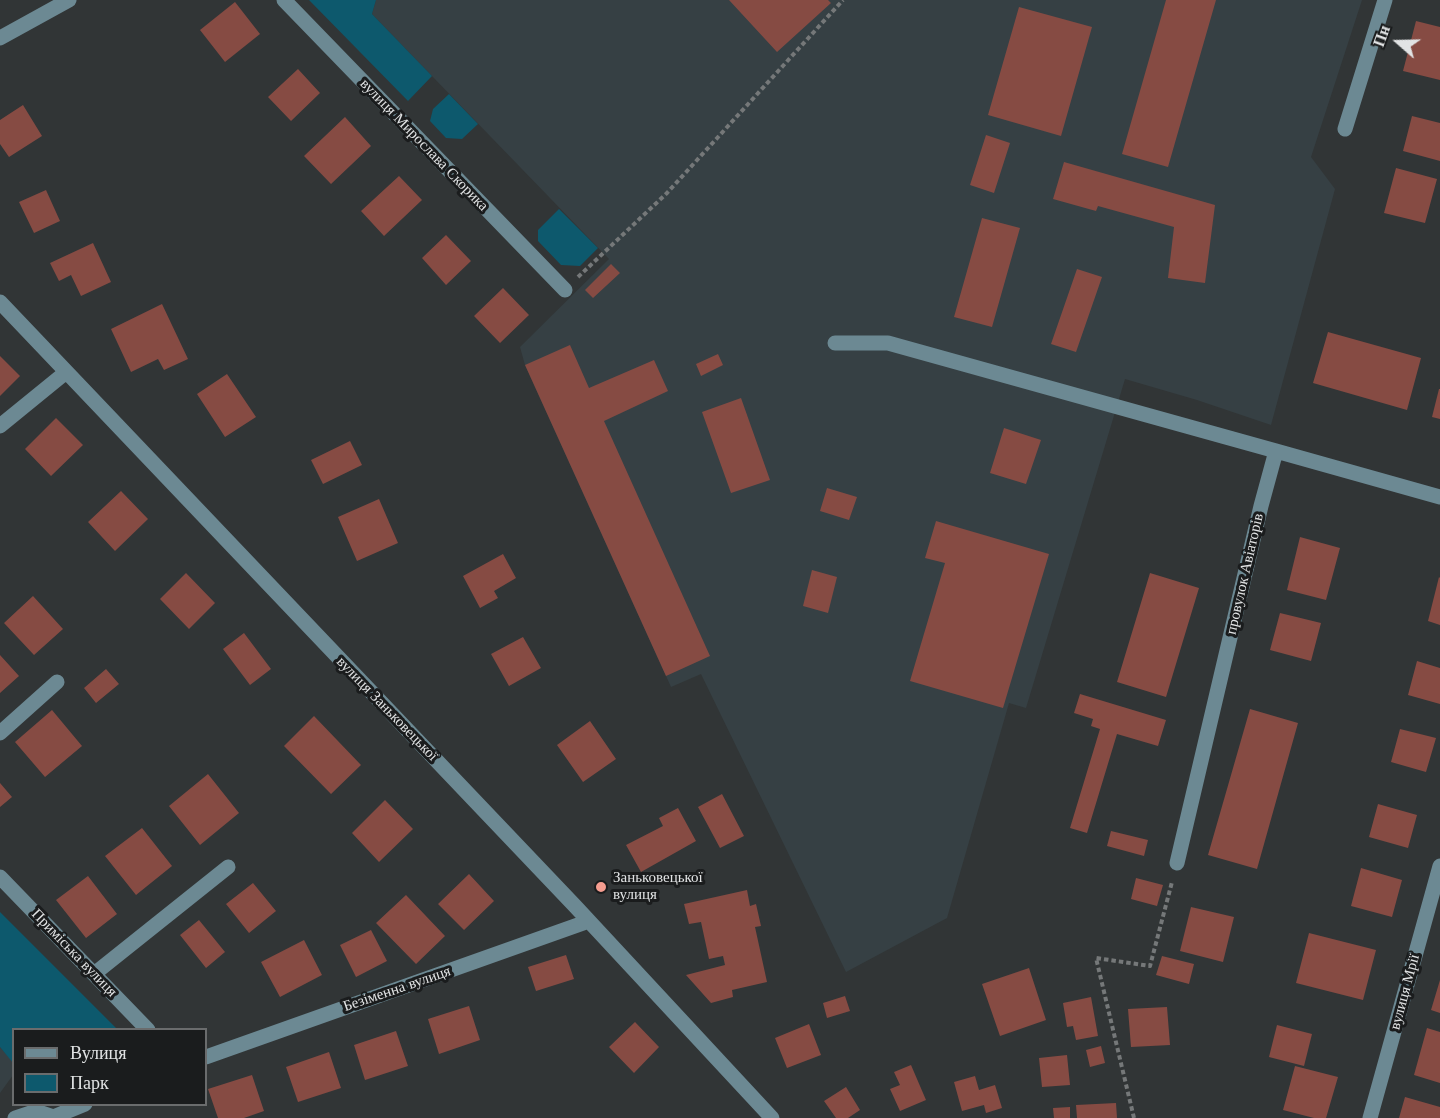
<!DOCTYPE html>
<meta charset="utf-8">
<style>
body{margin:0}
#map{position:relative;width:1440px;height:1118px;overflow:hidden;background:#313536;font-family:"Libre Baskerville",serif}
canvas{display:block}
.legend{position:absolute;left:12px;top:1028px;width:195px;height:78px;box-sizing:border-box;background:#1a1c1d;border:2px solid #6a6c6d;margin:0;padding:8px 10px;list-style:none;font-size:18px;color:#e1e3e4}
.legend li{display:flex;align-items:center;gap:12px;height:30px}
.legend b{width:30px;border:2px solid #6a6c6d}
.north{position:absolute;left:1368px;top:12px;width:60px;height:60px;-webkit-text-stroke:4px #1a1c1d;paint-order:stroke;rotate:290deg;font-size:16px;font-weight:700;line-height:24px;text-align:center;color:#e1e3e4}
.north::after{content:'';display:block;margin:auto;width:21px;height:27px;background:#e1e3e4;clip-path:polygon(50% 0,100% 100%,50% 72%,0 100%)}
</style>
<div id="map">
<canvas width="1440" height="1118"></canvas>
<ul class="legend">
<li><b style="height:8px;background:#6c8993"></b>Вулиця</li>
<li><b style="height:16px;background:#0d596d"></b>Парк</li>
</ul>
<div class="north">Пн</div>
</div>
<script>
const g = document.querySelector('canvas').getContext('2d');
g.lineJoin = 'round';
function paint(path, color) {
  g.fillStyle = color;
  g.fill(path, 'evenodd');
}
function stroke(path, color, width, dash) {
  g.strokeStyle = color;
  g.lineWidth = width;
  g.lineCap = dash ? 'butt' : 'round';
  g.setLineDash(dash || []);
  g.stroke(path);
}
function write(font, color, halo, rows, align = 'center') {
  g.font = font + ' "Libre Baskerville",serif';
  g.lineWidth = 6;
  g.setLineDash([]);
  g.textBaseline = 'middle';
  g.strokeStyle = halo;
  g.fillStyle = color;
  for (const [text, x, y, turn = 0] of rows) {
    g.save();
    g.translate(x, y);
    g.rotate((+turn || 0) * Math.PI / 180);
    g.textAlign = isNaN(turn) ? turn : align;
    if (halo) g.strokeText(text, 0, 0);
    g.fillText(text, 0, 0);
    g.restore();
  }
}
paint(new Path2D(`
 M376,0H1362L1311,157L1335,189L1271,425L1197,400L1125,379L1026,708L1009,703L947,918L846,972L701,674L671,687L525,365L520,347L609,259L372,14Z
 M0,1047L14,1063L13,1075L0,1093Z`), '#364044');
paint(new Path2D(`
 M309,0H376L372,14L432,76L408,101Z
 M449,94L478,124L462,139L446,138L430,121L433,109Z
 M559,209L598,248L580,266L561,265L538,241V230Z
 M0,912L117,1029L14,1030L13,1063L0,1047Z`), '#0d596d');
paint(new Path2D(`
 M729,0H828L831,3L777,52Z
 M1166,0H1216L1168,167L1122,154Z
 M235,2L260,34L225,62L200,30Z
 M1019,7L1092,27L1061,136L988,115Z
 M1416,21L1440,27V80L1403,71Z
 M298,69L320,93L291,121L268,97Z
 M23,105L42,136L9,157L0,144V120Z
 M1412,116L1440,123V161L1403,151Z
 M345,117L371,146L331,184L304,156Z
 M986,135L1010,143L994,193L970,185Z
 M1064,162L1215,205L1205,283L1168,278L1174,227L1098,206L1096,211L1053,199Z
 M1396,168L1437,179L1425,223L1384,213Z
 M399,176L422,200L384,236L361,211Z
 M46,190L60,221L34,233L19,202Z
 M982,218L1020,228L992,327L954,317Z
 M446,235L471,261L446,285L422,258Z
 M93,243L111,282L81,296L71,275L59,281L50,263Z
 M611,264L620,273L593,298L585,290Z
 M1077,269L1102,277L1076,352L1051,344Z
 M503,288L529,315L500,343L474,316Z
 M162,304L188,359L164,370L158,359L131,372L111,329Z
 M1328,332L1421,358L1407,410L1313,383Z
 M570,345L589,388L654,360L668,391L604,421L710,656L666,676L525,365Z
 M718,354L723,365L701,376L696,364Z
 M0,356L20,376L0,396Z
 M227,374L256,417L225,437L197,394Z
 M1439,389H1440V419L1432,417Z
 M741,398L770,480L731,493L702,412Z
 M56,418L83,445L51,476L25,449Z
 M1004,428L1041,440L1026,484L990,473Z
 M350,441L362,465L323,484L311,460Z
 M827,488L857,497L849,520L820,511Z
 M121,491L148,519L115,551L88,522Z
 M379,499L398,543L357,561L338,517Z
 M936,521L1049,554L1003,708L910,681L945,563L925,558Z
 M1300,537L1340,548L1326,600L1287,590Z
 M503,554L516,578L494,591L498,598L480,608L463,576Z
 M812,570L837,577L828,613L803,606Z
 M186,573L215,603L189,629L160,599Z
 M1150,573L1199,588L1166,697L1117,682Z
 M1439,577L1440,578V625L1428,621Z
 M33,596L63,629L34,655L4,623Z
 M1280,613L1321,623L1311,661L1270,650Z
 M244,633L271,669L250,685L223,649Z
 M523,637L541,668L509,686L491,654Z
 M0,655L19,676L0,693Z
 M1417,661L1440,668V704L1408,695Z
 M106,669L119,684L96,703L84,688Z
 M1080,694L1166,720L1158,746L1117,734L1087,833L1070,828L1100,729L1091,726L1093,719L1074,713Z
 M1250,709L1298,723L1257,869L1208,855Z
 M52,710L82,746L45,777L15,742Z
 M314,716L361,765L331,794L284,746Z
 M590,721L616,759L583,782L557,745Z
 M1400,729L1436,738L1426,772L1391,762Z
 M208,774L239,813L200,845L169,806Z
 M0,783L12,797L0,807Z
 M722,794L744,836L720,848L698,807Z
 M385,800L413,829L379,862L352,833Z
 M1378,804L1417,815L1408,848L1369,837Z
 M678,808L696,841L641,872L626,845L663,826L659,818Z
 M142,828L172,866L136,895L105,856Z
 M1111,831L1148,840L1144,856L1107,846Z
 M1361,868L1402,880L1392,917L1351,906Z
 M469,874L494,901L464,930L438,904Z
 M88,876L117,914L86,938L56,900Z
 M1136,878L1163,885L1157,906L1131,899Z
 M253,883L276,911L249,933L226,904Z
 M747,890L750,906L756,904L761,926L755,927L767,982L732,990L733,997L711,1003L686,975L725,965L723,956L709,959L701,922L689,924L684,904Z
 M406,895L445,936L416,964L376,923Z
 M1191,907L1234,917L1223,962L1180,951Z
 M199,920L225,952L206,968L180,935Z
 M371,930L387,961L356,977L340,945Z
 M1309,933L1376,950L1363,1000L1296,983Z
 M304,940L322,975L280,997L261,962Z
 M566,955L574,979L536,991L528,967Z
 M1162,956L1194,964L1189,984L1156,975Z
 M1029,968L1046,1020L1000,1036L982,984Z
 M1440,980V1013L1431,1010Z
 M845,996L850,1011L827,1018L823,1003Z
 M1091,997L1098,1036L1076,1040L1073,1026L1067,1027L1063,1003Z
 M469,1006L480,1040L439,1054L428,1019Z
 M1167,1007L1170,1045L1131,1047L1128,1009Z
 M635,1022L659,1047L634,1073L609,1047Z
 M809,1024L821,1055L787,1068L775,1038Z
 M1277,1025L1312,1034L1304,1066L1269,1057Z
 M1427,1028L1440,1032V1083L1414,1075Z
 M396,1031L408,1066L365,1080L354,1045Z
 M1101,1046L1105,1063L1090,1067L1086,1050Z
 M329,1052L341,1088L298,1102L286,1067Z
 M1067,1055L1070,1085L1042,1087L1039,1058Z
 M911,1065L926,1100L900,1111L890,1089L900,1085L894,1072Z
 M1295,1066L1338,1077L1326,1118H1314L1283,1110Z
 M252,1075L264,1111L244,1118H218L208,1089Z
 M975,1076L979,1090L995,1085L1002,1108L986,1113L984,1105L962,1111L954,1082Z
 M846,1087L860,1110L848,1118H836L824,1101Z
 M1405,1097L1440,1107V1118H1399Z
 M1116,1103L1117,1118H1077L1076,1105Z
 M1070,1107V1118H1054L1053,1108Z`), '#864b43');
stroke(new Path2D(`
 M578,277L667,193L843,0
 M1134,1118L1096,958L1150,966L1172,882`), '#757879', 4, [4.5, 3]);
stroke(new Path2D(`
 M284,0L565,290
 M0,38L69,0
 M1345,129L1385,0
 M0,302L575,906L772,1118
 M835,343H888L1276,451
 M0,426L65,373
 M0,733L57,682
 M1177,863L1261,506L1276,451L1440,497
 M0,877L148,1030
 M94,974L228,867
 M206,1057L589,921
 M56,1116L85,1104
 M15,1118L36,1111L57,1118
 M1370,1118L1440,866`), '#6c8993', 15);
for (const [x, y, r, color] of [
 [601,887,6,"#f59d90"]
]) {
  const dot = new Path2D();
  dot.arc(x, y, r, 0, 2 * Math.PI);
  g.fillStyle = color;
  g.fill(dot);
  stroke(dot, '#1a1c1d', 2);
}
write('15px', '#e1e3e4', '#1a1c1d', [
 ["вулиця Мирослава Скорика",424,145,46],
 ["провулок Авіаторів",1245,574,-77],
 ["вулиця Заньковецької",387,709,46],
 ["Приміська вулиця",74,953,46],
 ["Безіменна вулиця",397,989,-19],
 ["вулиця Мрії",1405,992,-75]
]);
write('15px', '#e1e3e4', '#1a1c1d', [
 ["Заньковецької",613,878],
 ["вулиця",613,895]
], 'left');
</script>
